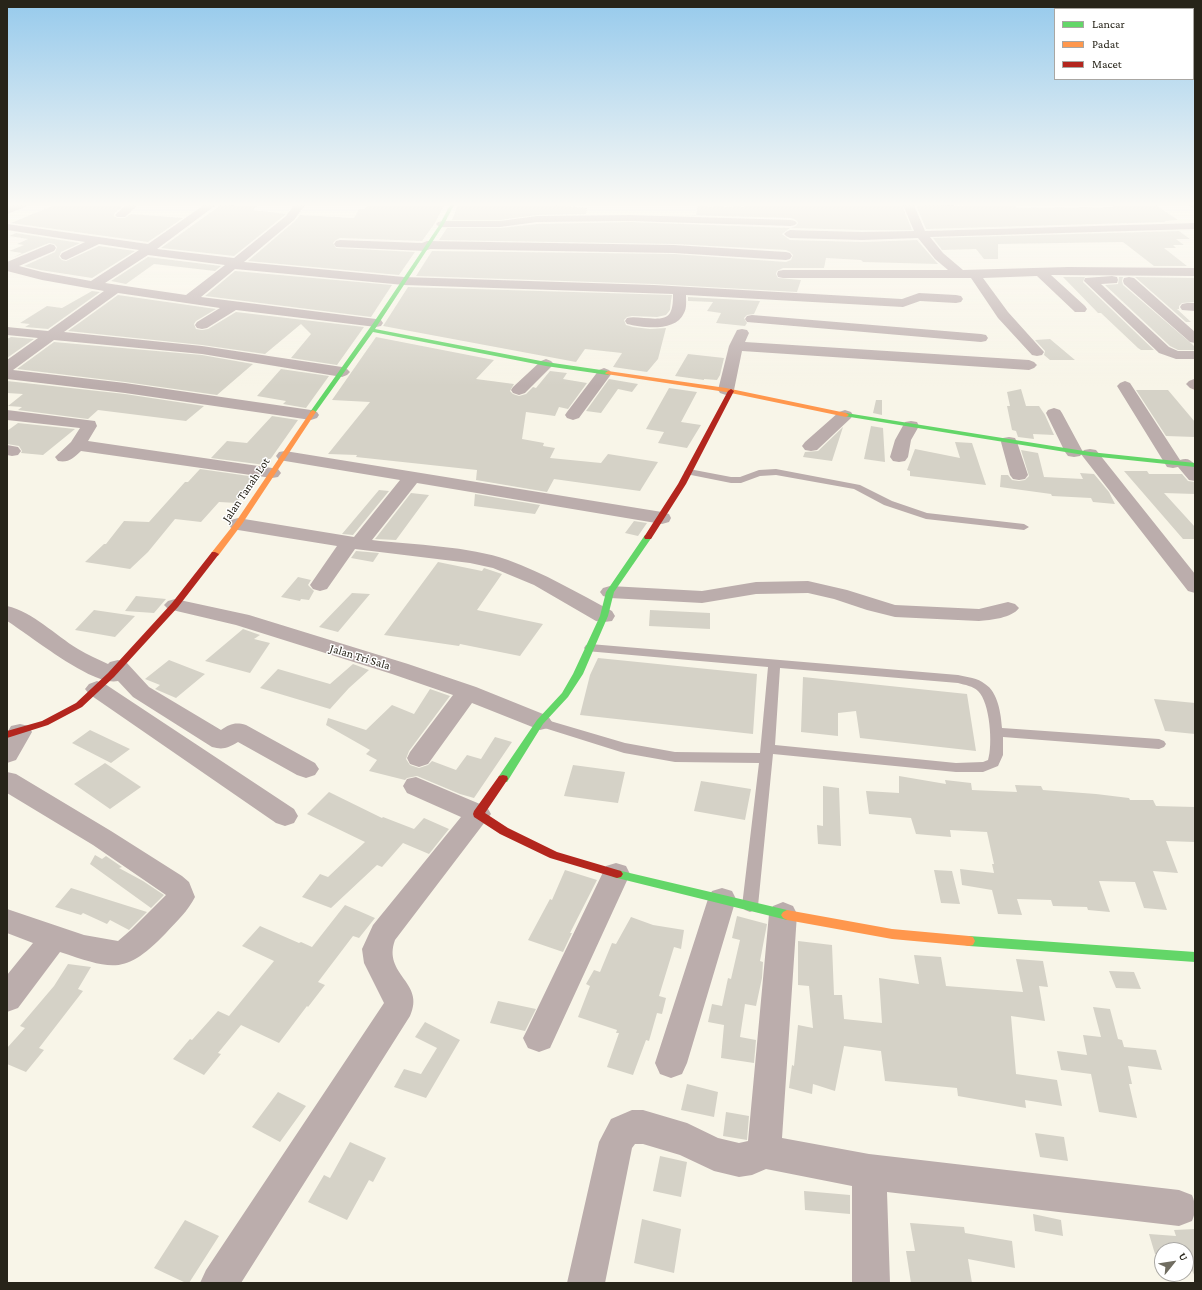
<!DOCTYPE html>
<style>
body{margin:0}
#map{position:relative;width:1202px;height:1290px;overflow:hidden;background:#f8f5e8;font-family:"Crimson Pro",serif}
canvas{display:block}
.frame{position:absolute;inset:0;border:8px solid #272419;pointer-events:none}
.legend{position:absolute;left:1054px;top:8px;width:140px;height:72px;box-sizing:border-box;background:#fff;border:1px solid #a9a7a3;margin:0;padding:5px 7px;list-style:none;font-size:12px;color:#272419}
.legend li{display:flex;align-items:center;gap:8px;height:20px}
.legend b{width:20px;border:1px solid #a9a7a3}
.north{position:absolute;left:1154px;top:1242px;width:40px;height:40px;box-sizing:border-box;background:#fff;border:1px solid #a9a7a3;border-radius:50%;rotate:60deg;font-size:11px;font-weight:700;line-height:16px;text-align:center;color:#272419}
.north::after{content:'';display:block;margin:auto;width:14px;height:18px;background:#706d61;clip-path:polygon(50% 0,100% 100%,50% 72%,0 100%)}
</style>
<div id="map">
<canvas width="1202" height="1290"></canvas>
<div class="frame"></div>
<ul class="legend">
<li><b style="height:5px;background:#63d668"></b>Lancar</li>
<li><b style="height:5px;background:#ff974d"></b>Padat</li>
<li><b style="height:5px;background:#b3261e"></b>Macet</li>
</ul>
<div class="north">U</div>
</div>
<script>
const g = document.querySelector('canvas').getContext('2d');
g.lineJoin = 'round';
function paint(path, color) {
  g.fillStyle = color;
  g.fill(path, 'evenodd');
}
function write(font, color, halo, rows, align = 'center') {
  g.font = font + ' "Crimson Pro",serif';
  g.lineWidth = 3;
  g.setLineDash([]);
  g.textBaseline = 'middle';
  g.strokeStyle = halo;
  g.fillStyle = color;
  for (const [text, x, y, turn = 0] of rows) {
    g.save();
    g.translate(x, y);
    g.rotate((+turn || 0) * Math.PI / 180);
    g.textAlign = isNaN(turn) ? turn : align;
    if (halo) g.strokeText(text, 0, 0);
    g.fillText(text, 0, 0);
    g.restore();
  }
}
paint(new Path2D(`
 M61,205H124L114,214V216L117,218H125L131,214L183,218L148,242L11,223L52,206Z
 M221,205L257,206L253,210L286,214L234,256L161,248Z
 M367,205H444L435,223L422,241L340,238L336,240L333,243L336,248L415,252L399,275L248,261L295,221L300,215L354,218L359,209H365Z
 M458,205H553L587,208L586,214L537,215L500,220H452Z
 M744,205H902L912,230H862L790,228L782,234L790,240L862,242L917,240L938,264L863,262L861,260L826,258L824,268H783L777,271L776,274L778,278L801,280L797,292L654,284L416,276L432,251L674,254L786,262L791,260L793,255L790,252L786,250L674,244L439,240L447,228H500L537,224L630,222L791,228L796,226L798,223L796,220L791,218L683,215H696L698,206L744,207Z
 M916,205L1014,206L1017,208L1115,207L1112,205H1156L1178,220L1164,221L1166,222L926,229Z
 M1179,231L1190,239H1176L1184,245H1173L1176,248H1164L1187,266H1154L1123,242L998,244V259H984L976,249L942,250L933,238Z
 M16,233L80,243L61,252L59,257L62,260L66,261L99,246L135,251L92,278L40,270L24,266L55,252L57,247L54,244L49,243L12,258L22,253L9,251L24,245L17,244L28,239L9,236Z
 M148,257L221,266L215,271L154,264L126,284L111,281Z
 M235,271L392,285L371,317L205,296Z
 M1063,277H1085L1083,282L1154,350H1141L1138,348L1101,313H1098Z
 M1119,277H1123L1122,281L1123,285L1192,344L1195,347V350H1178L1170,346L1105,285L1118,284Z
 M1135,277L1195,278V302L1182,303L1179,306V309H1177L1191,322H1186Z
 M408,287L672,295L671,301L670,310L666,315L657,317L632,316L627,317L624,320L626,325L633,327L650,329L666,328L658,359L647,372L613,367L622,353L585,349L576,362L383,326Z
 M92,291L100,292L48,329L25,327L30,324L20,323L47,306L62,308Z
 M118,295L216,309L196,321L194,324L196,329L202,330L208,329L236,312L364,327L337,365L291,358L311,334L301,324L265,354L202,345L68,331Z
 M688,297L760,301L754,314L747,315L744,318L747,323L745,326L716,323L721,313L707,311L713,302L688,301Z
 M11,337L34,339L7,358V339Z
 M376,337L494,360L476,379L514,384L510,391L513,394L519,396L526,394L533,387L536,388L550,371L567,373L563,379L587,383L568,409L559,407L555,416L526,412L522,439L544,443L543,446L555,448L550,458L601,463L608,454L658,462L640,491L554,479L547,492L476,480L477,470L356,457L357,455L328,454L370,402L332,400Z
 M1050,339L1075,360H1050L1044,355L1045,351L1035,340Z
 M54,342L202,355L253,364L217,395L125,382L17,369Z
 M688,354L724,358L720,375L717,380L704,379V380L675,376Z
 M281,369L329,376L306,408L283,404L286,401L257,396Z
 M609,379L638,384L632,392L618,389L601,413L586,411Z
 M7,381L125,394L204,406L186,421L98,410L88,419L18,410L22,407L8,406L23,394L7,393Z
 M669,388L697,392L681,422L701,425L687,448L658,443L664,432L646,429Z
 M1021,389L1026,406H1039L1045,415L1054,435L1033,434L1034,439L1018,437L1016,431L1012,430L1007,406H1010L1007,392Z
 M1136,390H1168L1195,422V437L1166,436Z
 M876,400H882V415L873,413Z
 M272,416L298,420L272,457L265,465L211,458L227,441L247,443Z
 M18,423L75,429L43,455L21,453L22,451L19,446L7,444V431Z
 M871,426L883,428L885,462L864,459Z
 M843,427L832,461L803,457L805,452L818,451Z
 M955,442L972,443L986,485L910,476V471L907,470L915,449L960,458Z
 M1021,450L1038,453L1044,477L1083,479L1080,473L1094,474L1109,492L1115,504L1093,502L1091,498L1052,496L1051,494L1000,487L1001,475H1008L1012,480L1019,481L1025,480L1029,476Z
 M200,469L256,477L237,503L219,502L201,522L175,519L148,552L130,569L85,562L104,544H106L124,521L149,522L185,482H188Z
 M1124,471H1147L1149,474H1182L1188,481L1195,482V494L1164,493L1195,527V539H1183Z
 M379,490L389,491L353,535L342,534Z
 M411,493L429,495L396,540L375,539Z
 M475,494L540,505L535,514L474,506Z
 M634,521L647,523L638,536L625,533Z
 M356,551L379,553L373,562L351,558Z
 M438,562L482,571L484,568L502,574L477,610L543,624L520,656L460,644L459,646L384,635Z
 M298,577L311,580L308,585L314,591L309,600L301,599L300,601L281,597Z
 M352,593L370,594L338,632L319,627Z
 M136,596L166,599L154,613L125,611Z
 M94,610L135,616L115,637L75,630Z
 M650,610L710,613V629L649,626Z
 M243,629L260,635L254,639L270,643L250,673L205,661Z
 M598,658L757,674L753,734L580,715L590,675Z
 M169,660L205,674L176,698L155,689L160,685L145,679Z
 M353,664L369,670L349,688L330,709L260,688L278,669L330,684Z
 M803,677L967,694L976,751L860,738L856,711L838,713V736L801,732Z
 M430,689L450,696L409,751L406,759L410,765L419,768L428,765L432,761L456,770L467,755L481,759L495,737L512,742L474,798L460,794L417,776L407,778L405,780L369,771L377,760L366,754L370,750L326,725L328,718L366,730L392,705L414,714Z
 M1154,699L1195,703V734L1165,731Z
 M90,730L130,749L111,763L72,743Z
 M105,763L141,787L110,809L74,784Z
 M573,765L625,772L618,803L564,796Z
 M899,776L946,784L945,780L971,783L972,790L1017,792L1015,785L1041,786L1043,790L1096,794L1129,798L1130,800H1153L1156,806L1195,807V842L1166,841L1178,873L1153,871L1167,910L1144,908L1135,882L1099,881L1110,912L1088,910L1087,907L1053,906L1051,900L1017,899L1022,915L998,914L992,890L962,885L960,869L994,873L992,864H994L987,832L950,830L951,837L916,834L911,818L869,814L866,791L899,793Z
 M701,781L751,789L745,820L694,811Z
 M823,786L839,788L841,846L818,844L817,825L823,826Z
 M329,792L382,818L383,817L414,829L424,818L449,829L429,854L403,843L382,867L377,865L331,908L302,897L320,874L328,877L365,842L307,814Z
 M95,855L102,859L106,856L122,867L119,868L143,881L164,895L151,908L90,864Z
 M565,870L597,880L570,933H572L563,952L528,940L550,899L552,900Z
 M934,870L952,871L960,904L941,903Z
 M71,888L147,912L129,930L110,920L107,924L83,913L81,915L55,907Z
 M345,905L375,918L359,938L353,936L318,982L325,985L308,1007L307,1006L279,1043L241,1025L218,1053L221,1054L204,1075L173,1059L190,1039L192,1040L218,1011L229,1016L274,961L242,946L260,926L299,943L301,942L312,947Z
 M737,916L767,924L760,961L763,962L762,978L756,1006L745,1004L740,1037L756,1040L754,1063L721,1058L724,1025L708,1022L712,1004L722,1006L728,978L731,979L740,940L732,938Z
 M631,917L653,925L684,930L681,949L674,947L659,996L666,998L662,1014L657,1013L649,1041L646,1040L633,1075L607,1067L619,1033H616L617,1030L578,1017L590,986L586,984L594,970L600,972L612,943L616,944Z
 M798,941L832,945L834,995H842L844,1019L882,1023L879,978L919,984L914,955L941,957L946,986L1023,992L1016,959L1043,961L1048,987L1039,986L1045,1021L1011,1016L1016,1074L1057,1080L1062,1106L1025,1100L1026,1108L958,1096L957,1088L885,1081L881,1051L844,1046L835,1091L813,1084L812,1094L789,1088L792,1065L794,1066L798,1025L813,1028L809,986L798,985Z
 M68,964L91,967L78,989L83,991L39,1048L44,1050L26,1072L7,1064V1048L25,1028L20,1026L54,986Z
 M1109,971L1134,972L1141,989L1116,988Z
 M498,1001L536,1009L525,1031L490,1023Z
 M1093,1007L1110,1009L1118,1039L1122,1040L1124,1047L1156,1050L1162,1070L1128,1066L1132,1084H1129L1137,1118L1099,1112L1091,1074L1061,1070L1057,1051L1087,1055L1083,1035L1101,1037Z
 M425,1022L460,1040L426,1098L394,1087L404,1069L421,1074L437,1048L415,1037Z
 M687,1084L718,1092L714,1117L681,1110Z
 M278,1092L306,1106L280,1142L252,1127Z
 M726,1112L749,1116L747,1140L723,1136Z
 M1035,1133L1064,1137L1068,1161L1040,1157Z
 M350,1142L386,1158L373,1182L369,1180L347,1220L308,1202L324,1175L330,1178Z
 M660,1156L687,1162L681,1197L653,1191Z
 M804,1191L850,1195V1214L805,1210Z
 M1033,1214L1061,1220L1063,1236L1035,1231Z
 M642,1219L681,1229L674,1273L634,1263Z
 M185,1220L219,1236L189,1283H186L154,1268Z
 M910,1223L964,1227L965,1233L1012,1241L1015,1268L968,1259L972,1283H911L906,1251H915Z
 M1195,1229V1277L1186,1257V1250H1162V1254H1155L1149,1234L1176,1236L1174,1230Z`), '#d5d2c7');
paint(new Path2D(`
 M689,469L731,477H740L759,470L776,469L860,485L892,501L927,513L1024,524L1029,527L1024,530L926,519L884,505L854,489L776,475L760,476L741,483H731L686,474L684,472Z
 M590,644L958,675C967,677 978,678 985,684C998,692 1001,714 1002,728L1159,739L1164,741L1166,744L1164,747L1159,749L1003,737V755L998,766L983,772H956L773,754L758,906L755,910L750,912L745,910L742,906L759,763L675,762L624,753L535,725L533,722L535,719L540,718L625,743L675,752L760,753L768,667L586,651L584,648L586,645ZM780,668L958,683C965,685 973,686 978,691C990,702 993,745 988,760L983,762L956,763L775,745Z`), '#bbadac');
paint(new Path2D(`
 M11,205H26L25,207L7,214V207Z
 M126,205H138L125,217H117L115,215Z
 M204,205H216L157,249L234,258L286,216L294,205H305L294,220L244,262L404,277L654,285L902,299L919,293L956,295L961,296L963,299L961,302L956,303L920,301L903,307L686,295C686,301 687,308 684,313C676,332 643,328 627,324L625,321L627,318C638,315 664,324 670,313C673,308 673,300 673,294L404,285L235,269L201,297L376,319L381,320L383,323L381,326L376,327L236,310L207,328L202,329L197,328L195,325L197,322L220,308L118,293L64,332L202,346L342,367L347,369L350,372L347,375L342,377L202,354L54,340L13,370L125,383L311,410L317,412L319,415L317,418L311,420L125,393L7,379V360L38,338L7,335V327L48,331L104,291L42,280L7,271V262L50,244L54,245L56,248L54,251L19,266L42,272L91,281L139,250L99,244L66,260L62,259L60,256L62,253L85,242L7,230V224L148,244ZM148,255L225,265L186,295L105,283Z
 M903,205H914L925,231L1195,223V229L930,237L943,253L963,270L1068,267L1195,268V276L1051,275L1085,306L1087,309L1085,312H1075L1037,276L983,278L1008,312L1044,352L1042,355L1037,356L1032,355L998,318L971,278H783L778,277L777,274L778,271L783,270H948L935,259L918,238L862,240L790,238L786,236L784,234L786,232L790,230L862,232L914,231Z
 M1188,205H1195V209Z
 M630,215L791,220L795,221L797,223L795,225L791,226L630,221L537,222L500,227H442L438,226L436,224L438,222L442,221H500L537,216Z
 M340,240L422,243L427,241L674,245L786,252L790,253L792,256L790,259L786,260L674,253L430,249L425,251L336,247L334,244L336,241Z
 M1112,276L1117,277L1118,280L1117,283L1101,284L1169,347L1178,351H1195V359H1176L1159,353L1084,281L1085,278Z
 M1129,277L1134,278L1195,332V343L1190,342L1124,284L1123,281L1124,278Z
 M1187,303H1195V311L1182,310L1180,307L1182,304Z
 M752,315L981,334L986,335L988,338L986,341L981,342L747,322L745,319L747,316Z
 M742,329L747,330L749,333L745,342L1029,360L1034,362L1037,365L1034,368L1029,370L742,351L734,390L732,393L726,395L720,393L718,390L729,346L737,330Z
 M546,359L551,361L554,364L525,393L519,395L513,393L511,390L513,387L541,361Z
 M604,368L609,370L612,373L579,418L573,420L567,418L565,415L567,412L599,370Z
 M1194,379L1195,380V390L1190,388L1186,384L1189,381Z
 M1125,381L1130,383L1180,460C1187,458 1190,459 1195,465V481L1189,480L1178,467L1173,468L1167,467L1117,386L1120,383Z
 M1054,408L1060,410L1062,413L1083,452L1080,456L1074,457L1068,456L1065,452L1046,413L1048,410Z
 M7,410L95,421L97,426L88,441L272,468L278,469L281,473L278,477L272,478L81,451C73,458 69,463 58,461L55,457L71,442L80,428L7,420Z
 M845,410L851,412L853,415L851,418L817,450L811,451L805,450L802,446L805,442L839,412Z
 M911,421L917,422L919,426L911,440L908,457L905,461L899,462L893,461L890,457L895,440L905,422Z
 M1009,437L1015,438L1017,442L1028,475L1025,479L1019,480L1013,479L1010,475L1001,442L1003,438Z
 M7,445L18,447L21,451L18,455L12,456L7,455Z
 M1090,449L1096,450L1195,574V593L1188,591L1084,458L1081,454L1084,450Z
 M285,451L662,512L669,514L671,518L669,522L662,524L417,483L372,540C414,545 469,546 508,560C544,573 578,593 612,611L615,616L612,621L604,622L596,621L534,585L493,568L470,563L355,549L327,589L320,591L313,589L310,585L337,546L238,530L231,528L229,524L231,520L238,518L354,537L400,480L279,460L276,456L279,452Z
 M808,581L847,590L895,605L979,609L1008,602L1015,604L1019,608C1012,618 991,620 979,621L895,617L867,610L834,599L808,593L756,594L702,603L610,598L603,596L600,592L603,588L610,586L702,591L756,582Z
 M175,599L249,615L408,664L476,687L548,716L552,722L548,728L540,730L472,703L428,764L419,767L410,764L407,758L410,752L453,695L392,674L236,625L168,609L164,605L168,601Z
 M7,606C33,612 55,635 78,649C88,655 98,659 108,664L110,662L118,660L126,662L149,687L221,730C230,724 235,722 246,725L315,763L319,769L315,775L306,778L297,775L238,742C228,748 223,750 212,747L133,697L118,681C93,687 30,635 7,621Z
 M97,681L105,684L294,809L298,816L294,823L285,826L276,823L89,694L85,689L89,684Z
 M20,724L29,726L32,732L16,760L7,763V733L11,726Z
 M7,772L16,774L111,831L182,876L189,882L195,897C188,911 177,921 166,933C125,975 114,970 60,952L18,1008L7,1012V975L33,943L7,933V909L84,935L118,941L132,929L166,895L93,845L7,793Z
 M416,777L487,807L491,814L395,940C382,975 426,982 410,1016L241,1283H200L206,1270L384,1003L364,963L362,949L373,925L461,817L407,793L403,786L407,779Z
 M616,863L626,866L630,874L550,1048L539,1052L528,1048L523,1038L528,1028L606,866Z
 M722,888L732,891L736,899L687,1063L682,1074L671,1078L660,1074L655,1063L708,899L712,891Z
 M783,902L793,906L797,914L782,1138L869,1154L1179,1190L1192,1195C1196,1205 1196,1211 1192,1221L1179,1226L887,1192L890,1283H852V1186L766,1169L752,1175L739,1177L714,1171L680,1155L643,1144H635L632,1148L605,1283H567L599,1142L611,1119L632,1110H643L687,1123L718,1138L739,1143L748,1141L769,914L773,906Z`), '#bbadac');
paint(new Path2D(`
 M450,205H454L444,224L375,329L546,362L608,371L611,373L608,375L546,366L373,332L315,413H311L310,412L374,322L440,224Z
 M846,413L1090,452L1195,463V467L1090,456L844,416L843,415Z
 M645,535H648L652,537L614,592L608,616L583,674L568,697L543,724L507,782H499L498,779L499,776L537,720L562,693L573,674L600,616L606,592Z
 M617,870L787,910L791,912L793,915L791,918L787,920L617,878L613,877L611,874L613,871Z
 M969,936L1195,952V962L969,946L965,945L963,941L965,937Z`), '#63d668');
paint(new Path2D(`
 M608,371L726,388L846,413L849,415L846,417L726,392L606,374L605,373Z
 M313,410L316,412L242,524L218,556H212L211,554L212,552L235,523L311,411Z
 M787,910L892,929L969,936L973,937L975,941L973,945L969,946L892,939L787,920L783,918L781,915L783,912Z`), '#ff974d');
paint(new Path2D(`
 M731,389L734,391L686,484L651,539H645L644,537L678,484L728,391Z
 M212,552H215L219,554L178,607L114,677L82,707L48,725L7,738V731L42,721L76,703L108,673L172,603Z
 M503,775L507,776L508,779L485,813L508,828L557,852L621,871L623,874L621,877L617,878L550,858L500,834L474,817L473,814L474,811L499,776Z`), '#b3261e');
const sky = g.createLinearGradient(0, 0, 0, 386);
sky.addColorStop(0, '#96caec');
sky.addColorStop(0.53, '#fcfaf5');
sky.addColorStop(1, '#fcfaf500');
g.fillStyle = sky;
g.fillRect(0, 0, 1202, 386);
write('12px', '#272419', '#fff', [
 ["Jalan Tanah Lot",246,490,-56],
 ["Jalan Tri Sala",360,657,17]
]);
</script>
